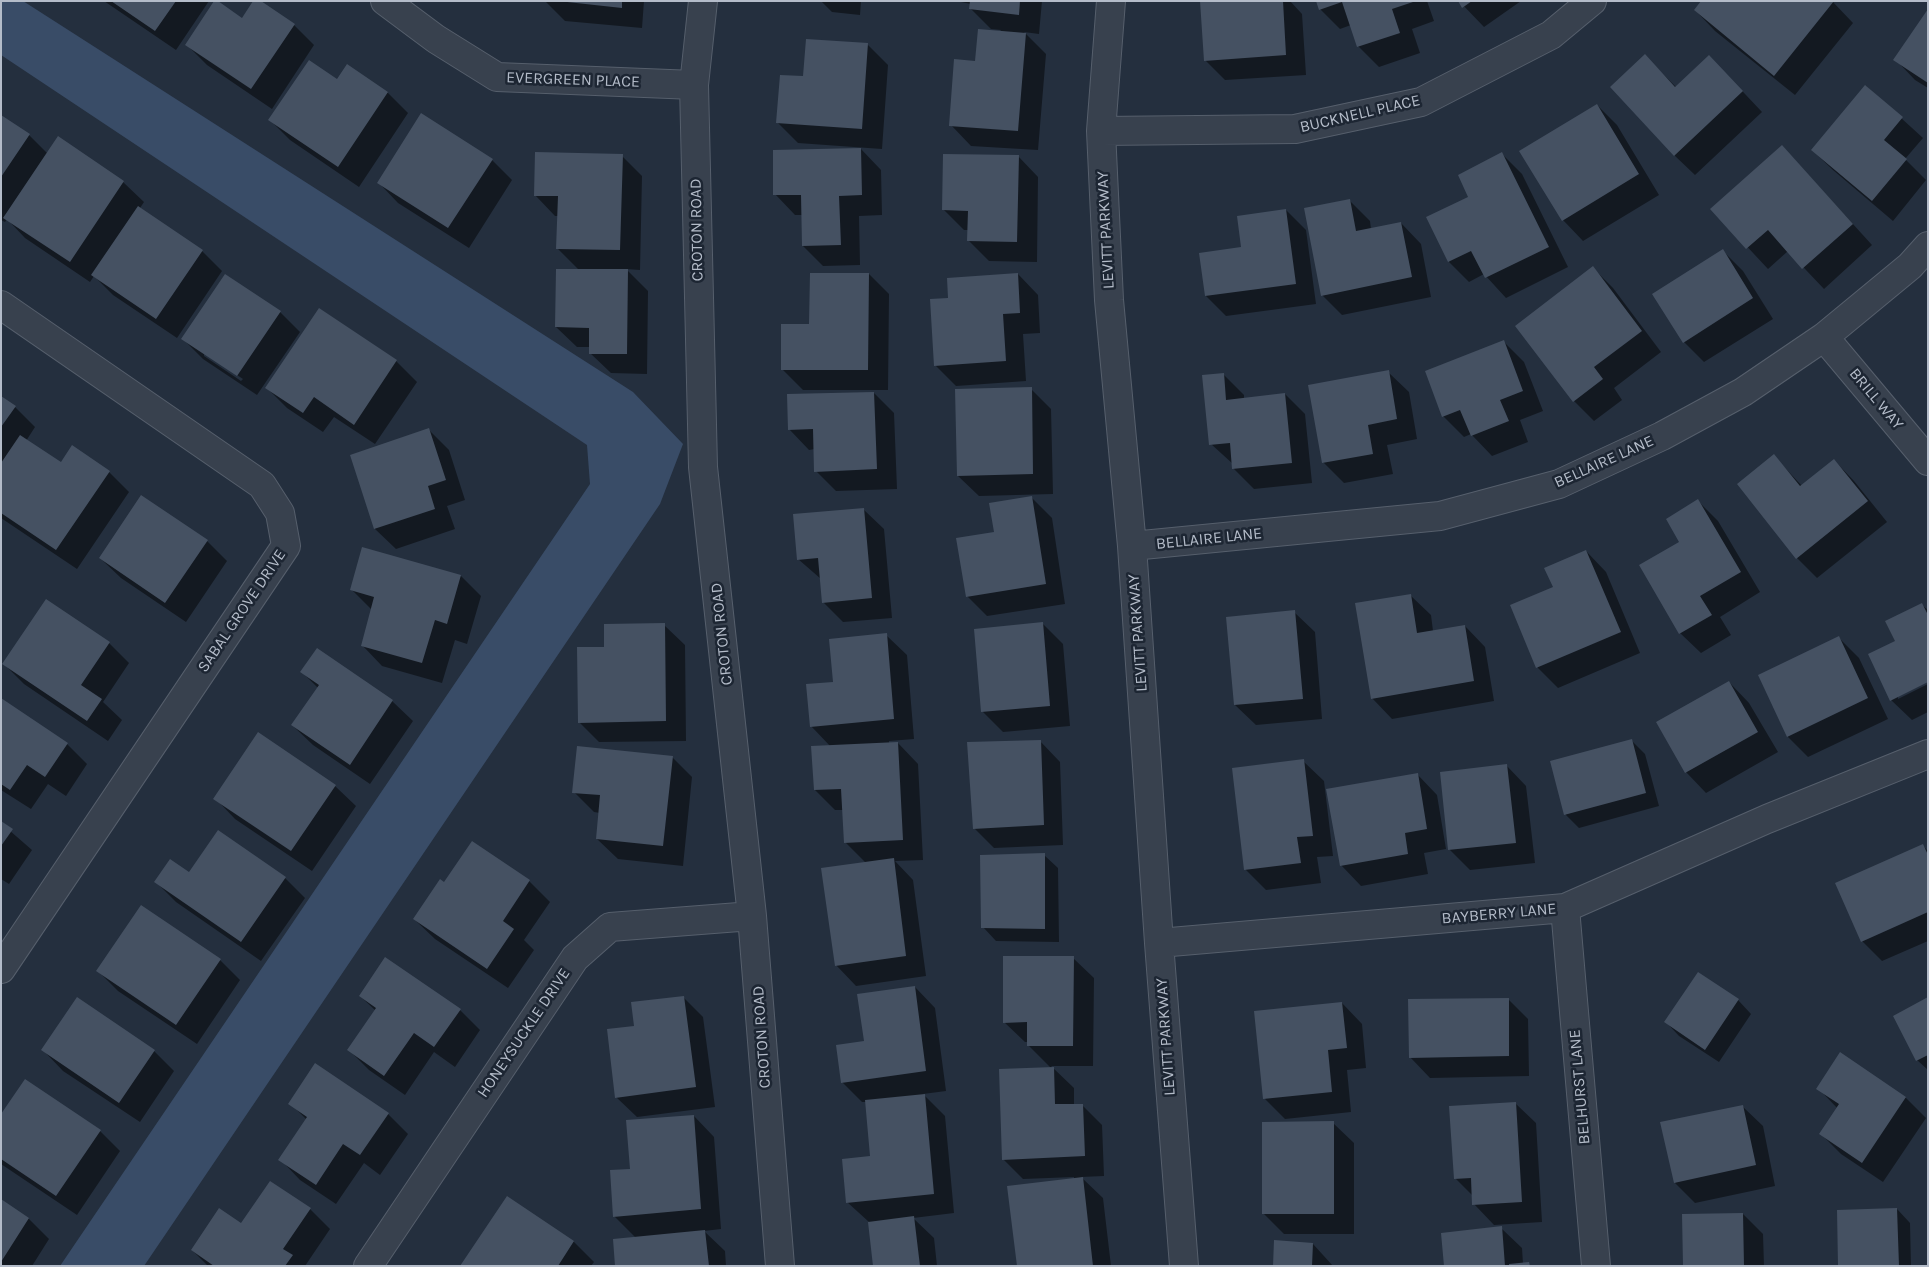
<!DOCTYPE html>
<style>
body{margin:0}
#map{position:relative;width:1929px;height:1267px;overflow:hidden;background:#242f3e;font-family:Karla,sans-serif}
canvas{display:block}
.frame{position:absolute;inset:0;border:2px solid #b4bcc9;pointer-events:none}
</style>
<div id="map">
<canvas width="1929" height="1267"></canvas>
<div class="frame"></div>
</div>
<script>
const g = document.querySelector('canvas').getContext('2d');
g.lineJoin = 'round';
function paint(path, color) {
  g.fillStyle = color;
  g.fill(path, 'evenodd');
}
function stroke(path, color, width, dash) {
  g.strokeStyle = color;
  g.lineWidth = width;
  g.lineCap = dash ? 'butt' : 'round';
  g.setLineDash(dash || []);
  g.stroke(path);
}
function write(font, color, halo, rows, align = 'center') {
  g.font = font + ' Karla,sans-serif';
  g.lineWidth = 5;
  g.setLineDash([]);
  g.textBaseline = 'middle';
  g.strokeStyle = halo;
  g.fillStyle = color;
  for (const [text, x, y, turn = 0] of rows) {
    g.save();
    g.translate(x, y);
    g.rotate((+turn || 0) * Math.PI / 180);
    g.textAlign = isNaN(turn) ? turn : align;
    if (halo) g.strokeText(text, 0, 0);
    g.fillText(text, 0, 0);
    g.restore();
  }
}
paint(new Path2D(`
 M1,1H23L633,392L683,444L660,504L144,1266H60L590,484L587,445L1,55Z`), '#394c67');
paint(new Path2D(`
 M104,1H209L176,50Z
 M545,1H644L642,28L565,21Z
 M821,1H861L860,15L832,12Z
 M956,1H1042L1039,34L1024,32L1046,54L1038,150L971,146L951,125L976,62L1001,30L991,29L970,8L971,4Z
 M1201,1H1290L1302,14L1306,75L1225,80L1205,60Z
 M1318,1H1427L1434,21L1412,29L1420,53L1379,67L1358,46L1351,25L1340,29L1320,9Z
 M1459,1H1521L1484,27Z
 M1832,1L1853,23L1795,95L1715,31L1695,10Z
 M1928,12V88L1915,80L1895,59Z
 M242,19L294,25L314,45L272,109L207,65L186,44Z
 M868,45L888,65L882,149L798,143L778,123L804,77Z
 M1645,56L1676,87L1729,77L1762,112L1695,175L1674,155Z
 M347,66L388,93L408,113L359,187L290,140L270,120L337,81Z
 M1866,86L1923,138L1905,159L1926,180L1893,221L1833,170L1812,150Z
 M1597,105L1617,125L1659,195L1583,241L1563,220Z
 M1,116L29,135L48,154L59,138L123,182L144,202L140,208L202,251L222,271L177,338L113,295L94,276L90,282L25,238L7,219L5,222L1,220Z
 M1782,146L1872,245L1824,289L1788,251L1768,269L1712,209Z
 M861,149L881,170L882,215L859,216L860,265L823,266L803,246L802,215H795L775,194Z
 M1502,154L1522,174L1568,267L1506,298L1484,274L1469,282L1449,262L1470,197Z
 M622,156L642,176L640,270L626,269L648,291L647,374L611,373L590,353V347H577L556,327L580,271L557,248L558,216H555L535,195Z
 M1018,156L1038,177L1037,262L989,261L969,241V230H964L944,210Z
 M492,160L512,180L469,248L398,203L378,182Z
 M1349,200L1370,221L1371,229L1401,223L1421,244L1431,297L1342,315L1322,295Z
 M1286,210L1306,230L1316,304L1226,316L1206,296L1200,254L1242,248Z
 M1723,251L1743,271L1773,319L1704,362L1684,342Z
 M1593,268L1613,288L1661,352L1614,388L1622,400L1594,421L1574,401Z
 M869,274L889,294L888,390H803L782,369L811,325Z
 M1018,274L1038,295L1040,333L1023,334L1026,381L956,386L935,365L950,300Z
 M320,310L396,361L417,382L375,444L334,417L323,432L287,408L267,388Z
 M280,312L300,332L257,395L203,359L183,339ZM204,353L243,379L241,381L204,356Z
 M1504,342L1524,362L1543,411L1520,420L1528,442L1492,456L1471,434L1464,437L1443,416Z
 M1388,372L1409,392L1417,439L1387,445L1393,474L1344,483L1323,462Z
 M1223,374L1244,395V399L1285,394L1305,414L1312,483L1254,489L1234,469L1233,464L1211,444Z
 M1031,389L1051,409L1053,494L979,496L958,476Z
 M874,393L894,413L897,489L836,491L816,471L815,449L809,450L789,429Z
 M1,398L15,407L35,427L26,441L61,464L109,472L129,492L77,569L1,518Z
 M429,430L449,450L465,500L447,506L455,529L396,549L375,529L352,456Z
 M1774,456L1802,486L1834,460L1854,481L1887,522L1817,578L1797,558Z
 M1031,497L1052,518L1065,604L987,616L967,596L995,533Z
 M1698,501L1718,521L1760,592L1720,617L1731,635L1701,653L1680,633L1641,565L1681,542Z
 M863,509L884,529L892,618L843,622L823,602L821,579L798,559Z
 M207,541L227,561L186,622L121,578L100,558Z
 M1586,551L1606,572L1640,653L1558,688L1538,668L1511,606L1554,588Z
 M461,576L481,596L467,644L455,640L442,683L382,666L362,645L372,610L352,590Z
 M1410,595L1431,615L1433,631L1465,626L1485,647L1494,701L1392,719L1372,698Z
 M1922,605L1928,610V681L1898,696V699L1928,684V712L1912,720L1891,700L1897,642Z
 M1294,612L1315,632L1322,719L1256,725L1235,705Z
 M1042,623L1063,644L1070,726L1003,732L983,712Z
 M664,625L685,645L686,741L599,742L579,722L605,648Z
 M886,635L907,655L914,739L889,741V744L898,743L918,764L923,860L895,861L913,880L926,976L856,986L836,965L866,863L845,842L843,810H835L815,790L831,747L811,726L834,683Z
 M1839,638L1859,658L1888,719L1808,757L1788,737L1759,676Z
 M109,643L129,663L103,702L122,720L108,741L24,684L4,664Z
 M317,650L392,701L413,721L370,784L313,745L292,725L318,688L302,672Z
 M1729,682L1749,703L1778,752L1706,793L1686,772L1658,723Z
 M1,700L67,744L87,764L66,796L48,784L31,809L1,790Z
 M1040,741L1060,762L1063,845L994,848L974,828Z
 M1632,741L1645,754L1659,806L1579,828L1566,815L1551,762Z
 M672,757L692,777L683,866L618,859L597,839L600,813L594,812L574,792Z
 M1303,761L1324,781L1333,856L1317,857L1321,883L1266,890L1246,870L1234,769Z
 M1506,765L1526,786L1535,863L1470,870L1450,850L1441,773Z
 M1417,774L1437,795L1446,849L1424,853L1428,874L1361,886L1341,865Z
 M335,786L356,806L312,871L235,819L215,798Z
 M1,823L32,850L9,884L1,879Z
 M472,843L529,881L550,902L524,940L534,950L508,988L435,939L414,919L445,883Z
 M1922,845L1928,851V941L1882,961L1862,941Z
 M1044,855L1058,868L1059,942L996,941L983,927Z
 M189,874L285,878L305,898L261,961L176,902L156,882Z
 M1073,958L1094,978L1093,1066H1051L1074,1088V1105H1082L1102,1125L1104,1176L1081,1177L1103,1198L1111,1266H1018L1074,1179V1177L1023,1179L1003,1159L1051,1068L1028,1045V1042H1025L1004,1022Z
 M220,960L240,980L197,1044L118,991L98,971Z
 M915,987L935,1008L946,1091L923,1094L945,1116L954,1213L913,1218L934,1238L937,1266H874L869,1222L847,1202L871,1157L866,1102H862L842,1082L865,1042Z
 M360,996L460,1010L480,1030L455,1067L434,1052L405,1095L369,1070L349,1050L376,1011Z
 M683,997L703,1017L715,1107L637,1117L616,1097L635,1027Z
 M1928,998V1070L1917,1060Z
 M1508,999L1528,1019L1529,1076L1430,1078L1410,1057Z
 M1738,1000L1751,1014L1719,1062L1679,1036L1666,1022Z
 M1342,1003L1362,1024L1366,1068L1347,1070L1351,1112L1285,1119L1265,1099Z
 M43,1050L154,1051L174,1071L140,1122L63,1071Z
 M1841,1054L1906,1098L1926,1118L1883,1182L1841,1154L1821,1134L1838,1109L1818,1088Z
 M290,1103L388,1114L408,1134L380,1175L364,1163L336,1204L300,1180L280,1159L307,1120Z
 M1515,1103L1536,1123L1542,1222L1494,1225L1474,1204L1473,1196L1455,1178Z
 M1742,1106L1763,1126L1775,1186L1695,1203L1675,1183Z
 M694,1116L714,1137L721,1229L704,1231L725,1251L726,1266H617L636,1238L614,1216L631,1170Z
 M1,1117L100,1131L120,1151L77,1215L1,1164Z
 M1333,1123L1354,1143V1234H1284L1264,1214Z
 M508,1198L574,1242L594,1262L591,1266H462Z
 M1,1201L29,1219L49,1239L32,1266H1Z
 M310,1209L330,1229L305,1266H208L192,1250Z
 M1897,1209L1910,1223L1911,1266H1840Z
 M1743,1214L1763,1234L1764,1266H1684Z
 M1501,1228L1522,1248L1523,1264L1531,1266H1446Z
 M1313,1244L1333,1266H1274Z`), '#0007');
paint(new Path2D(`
 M111,1H176L155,31Z
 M214,1H218L242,18L253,1H261L295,24L251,89L185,45Z
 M558,1H622V8Z
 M970,1H1020L1019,15L969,9Z
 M1200,1H1283L1286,55L1204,61Z
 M1316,1H1413V2L1392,9L1400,33L1357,47L1342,2L1319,10Z
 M1458,1H1472L1462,8Z
 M1701,1H1834L1774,76L1694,10Z
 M1928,9V83L1893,60Z
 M978,29L1026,33L1018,131L949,126L954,59L975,61Z
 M806,39L868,43L862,129L776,123L780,75L803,76Z
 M1645,54L1675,87L1709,55L1743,91L1674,156L1610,87Z
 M309,60L337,79L347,64L388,92L338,167L268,120Z
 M1865,85L1903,117L1884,140L1907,159L1872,201L1811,150Z
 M1597,104L1639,174L1562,221L1519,151Z
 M421,113L493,159L448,228L377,183Z
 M1,115L30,134L1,177Z
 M58,136L124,181L70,262L3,218Z
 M1782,145L1853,224L1802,269L1768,230L1746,249L1710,209Z
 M861,148L862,195L839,196L841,245L802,246L801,195H773V150Z
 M535,152L623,154L620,250L556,249L558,196H534Z
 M1502,152L1549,247L1485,278L1471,251L1448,262L1426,217L1468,197L1458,175Z
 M943,154L1019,155L1017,242L967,241L968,211L942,210Z
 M1350,199L1356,231L1401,222L1412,277L1321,296L1304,208Z
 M138,206L203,250L156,319L91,275Z
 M1286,209L1296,284L1205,296L1199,253L1241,247L1237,216Z
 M1723,249L1753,298L1683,343L1652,294Z
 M1593,266L1642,331L1594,367L1603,379L1573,402L1515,326Z
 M556,269H628L627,354H589V328L555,327Z
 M810,273H869L868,370H781V324H809Z
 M1018,273L1020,313L1003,314L1006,361L934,366L930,299L948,298L947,278Z
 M225,274L281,311L237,376L181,339Z
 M319,308L397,360L354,425L314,397L303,413L265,388Z
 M1504,340L1523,391L1500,400L1509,421L1471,436L1460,410L1442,417L1425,371Z
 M1389,370L1397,419L1368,425L1373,454L1322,463L1308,385Z
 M1224,373L1226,400L1285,393L1292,463L1232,469L1230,443L1209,445L1202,375Z
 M1032,387L1033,474L957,476L955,389Z
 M874,392L877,469L814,472L813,429L788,430L787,394Z
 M1,396L16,406L1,427Z
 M429,428L446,480L428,486L435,509L374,529L350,455Z
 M20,435L61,462L72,445L110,471L56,550L1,513V463Z
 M1774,454L1800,486L1834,459L1868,501L1796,559L1737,484Z
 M141,495L208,540L165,603L99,558Z
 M1032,496L1046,584L966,597L956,538L994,532L989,503Z
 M1698,499L1741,572L1700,596L1712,615L1679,634L1639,565L1679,542L1666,519Z
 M864,508L872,598L822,603L818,558L797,560L793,514Z
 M362,547L461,575L447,624L435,620L422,663L361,646L374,597L350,590Z
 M1586,550L1621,632L1536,668L1510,605L1553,587L1544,568Z
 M1411,594L1417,633L1465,625L1474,681L1371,699L1355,603Z
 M46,599L110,642L81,685L102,699L87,721L2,664Z
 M1922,603L1928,615V682L1890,701L1868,654L1895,641L1885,621Z
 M1295,610L1303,699L1234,705L1226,617Z
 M1043,622L1050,706L981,712L974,629Z
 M665,623L666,721L578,723L577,647H604V624Z
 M887,633L894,719L810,727L806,684L833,682L829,639Z
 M1839,636L1868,698L1787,737L1758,675Z
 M317,648L393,700L350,765L291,725L319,685L300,672Z
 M1729,681L1758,732L1685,773L1656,722Z
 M1,698L68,743L45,777L27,765L10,790L1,784Z
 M258,732L336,785L291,851L213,799Z
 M1632,739L1646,793L1564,815L1550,761Z
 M1041,740L1044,825L973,829L967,742Z
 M898,742L903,840L844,843L841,789L814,790L811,746Z
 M577,746L673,756L663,846L596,839L600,795L572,793Z
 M1304,759L1313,836L1297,837L1301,863L1244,870L1232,768Z
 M1507,764L1516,843L1448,850L1440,772Z
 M1418,773L1427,829L1405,833L1408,854L1340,866L1326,789Z
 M1,821L13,829L1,846Z
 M218,830L286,877L241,942L154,882L170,859L189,872Z
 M472,841L530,880L503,921L514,929L487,969L413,919L440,879L444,882Z
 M1923,844L1928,855V912L1861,942L1835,883Z
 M1045,853V929L981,928L980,855Z
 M894,858L906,956L835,966L821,868Z
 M141,905L221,959L176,1025L96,971Z
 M1003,956H1074L1073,1046H1027V1022L1003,1023Z
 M385,957L461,1009L434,1047L414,1033L384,1076L347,1050L376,1008L359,996Z
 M1698,972L1739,999L1705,1050L1664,1022Z
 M915,986L926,1071L841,1083L836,1045L864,1041L857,994Z
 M684,996L696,1087L615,1098L607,1029L634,1026L631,1002Z
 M77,997L155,1050L119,1103L41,1050Z
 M1928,997V1055L1916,1061L1893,1016Z
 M1509,998V1056L1409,1058L1408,999Z
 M1342,1002L1347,1048L1328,1050L1332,1092L1263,1099L1254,1011Z
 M1840,1052L1906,1097L1862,1163L1819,1134L1839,1104L1816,1089Z
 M315,1063L389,1113L360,1155L343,1144L316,1185L278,1160L307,1117L288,1104Z
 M1054,1067L1055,1104H1083L1085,1156L1002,1160L999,1069Z
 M25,1079L101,1130L56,1196L1,1159V1114Z
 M925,1094L934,1194L846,1203L842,1159L870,1156L865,1100Z
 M1516,1102L1522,1202L1472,1205L1471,1178L1454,1179L1449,1106Z
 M1743,1105L1756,1165L1674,1183L1660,1122Z
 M694,1115L701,1209L613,1217L610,1170L630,1169L626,1120Z
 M1334,1121V1214H1262V1122Z
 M1083,1177L1093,1266H1017L1007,1186Z
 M270,1181L311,1208L283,1249L293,1255L285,1266H214L191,1250L219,1208L241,1223Z
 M507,1196L574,1241L558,1266H460Z
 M1,1199L29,1218L1,1262Z
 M1897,1208L1899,1266H1838L1837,1210Z
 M1743,1213L1744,1266H1683L1682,1214Z
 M914,1216L920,1266H873L868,1222Z
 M1502,1226L1505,1266H1444L1441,1233Z
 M705,1230L709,1266H615L613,1239Z
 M1274,1240L1313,1243L1312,1266H1273Z
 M1529,1262L1530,1266H1509V1264Z`), '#455162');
const minor = new Path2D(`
 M385,1L436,39L497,77L694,85
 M703,1L694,85L703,467L752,916L780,1266
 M1111,1L1101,131L1109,300L1132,546L1159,943L1184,1266
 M1101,131L1295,129L1421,102L1551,35L1592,1
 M1,305L262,485L280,513L286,546L1,969
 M1824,337L1928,461
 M1132,546L1440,516L1559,484L1662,436L1743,392L1824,337L1910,266L1928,246
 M1565,908L1596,1266
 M1159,943L1565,908L1767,819L1928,754
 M368,1266L575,958L610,927L752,916`);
stroke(minor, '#565f6c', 30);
stroke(minor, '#38414e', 28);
write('16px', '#b4bcc9', '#1d2633', [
 ["EVERGREEN PLACE",573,80,2],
 ["BUCKNELL PLACE",1360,114,-13],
 ["CROTON ROAD",697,230,-91],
 ["LEVITT PARKWAY",1106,230,-93],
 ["BRILL WAY",1876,399,50],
 ["BELLAIRE LANE",1604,462,-24],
 ["BELLAIRE LANE",1209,539,-6],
 ["SABAL GROVE DRIVE",242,611,-56],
 ["LEVITT PARKWAY",1138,633,-94],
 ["CROTON ROAD",722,634,-96],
 ["BAYBERRY LANE",1499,914,-5],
 ["HONEYSUCKLE DRIVE",524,1033,-56],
 ["CROTON ROAD",762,1037,-94],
 ["LEVITT PARKWAY",1166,1037,-94],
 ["BELHURST LANE",1580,1087,-95]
]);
</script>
